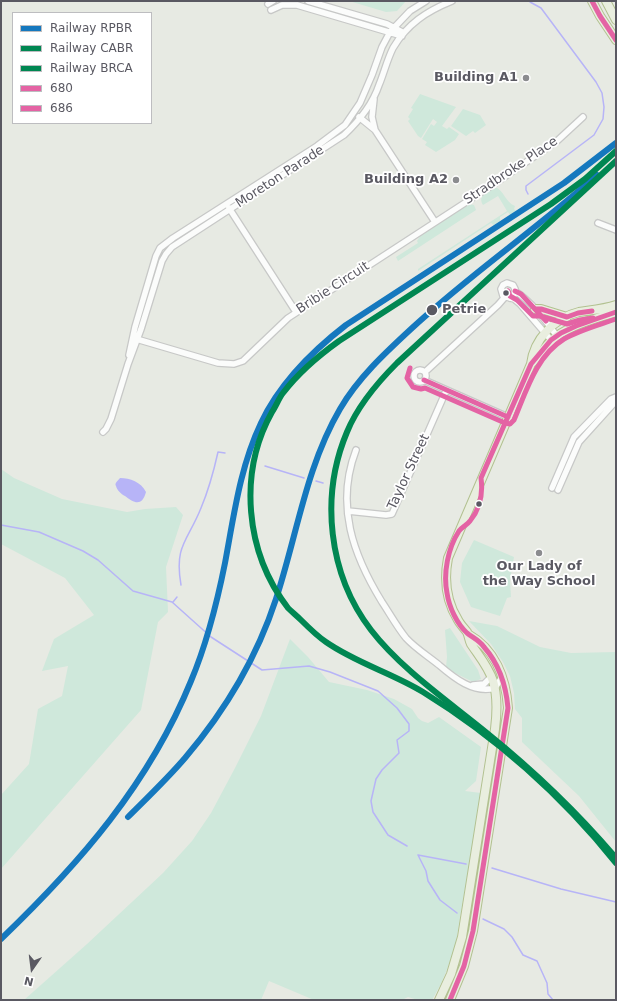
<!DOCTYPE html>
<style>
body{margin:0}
#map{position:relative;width:617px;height:1001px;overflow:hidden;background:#e7eae3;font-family:"DejaVu Sans",sans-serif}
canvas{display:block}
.frame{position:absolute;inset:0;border:2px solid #5a5962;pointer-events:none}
.legend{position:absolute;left:12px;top:12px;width:140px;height:112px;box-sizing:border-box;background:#fff;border:1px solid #bdbdc0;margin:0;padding:5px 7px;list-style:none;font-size:12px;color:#5a5962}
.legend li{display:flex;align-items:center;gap:8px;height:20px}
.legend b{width:20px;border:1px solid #bdbdc0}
.north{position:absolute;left:12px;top:949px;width:40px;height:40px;-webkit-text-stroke:3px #fff;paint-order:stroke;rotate:194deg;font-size:11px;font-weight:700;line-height:16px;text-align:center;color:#5a5962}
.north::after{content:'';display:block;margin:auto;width:14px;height:18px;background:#5a5962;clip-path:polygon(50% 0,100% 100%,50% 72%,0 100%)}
</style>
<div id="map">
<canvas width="617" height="1001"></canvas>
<div class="frame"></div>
<ul class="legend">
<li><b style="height:5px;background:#1578be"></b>Railway RPBR</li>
<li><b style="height:5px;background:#008752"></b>Railway CABR</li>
<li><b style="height:5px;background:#008752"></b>Railway BRCA</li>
<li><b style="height:5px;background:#e463a4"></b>680</li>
<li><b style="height:5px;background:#e463a4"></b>686</li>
</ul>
<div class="north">N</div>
</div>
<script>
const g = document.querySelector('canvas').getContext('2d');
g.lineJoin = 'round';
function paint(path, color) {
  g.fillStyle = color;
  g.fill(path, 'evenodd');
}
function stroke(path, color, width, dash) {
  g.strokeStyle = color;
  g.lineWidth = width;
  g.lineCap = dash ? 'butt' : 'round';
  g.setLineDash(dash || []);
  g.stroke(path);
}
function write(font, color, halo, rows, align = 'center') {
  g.font = font + ' "DejaVu Sans",sans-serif';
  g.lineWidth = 3.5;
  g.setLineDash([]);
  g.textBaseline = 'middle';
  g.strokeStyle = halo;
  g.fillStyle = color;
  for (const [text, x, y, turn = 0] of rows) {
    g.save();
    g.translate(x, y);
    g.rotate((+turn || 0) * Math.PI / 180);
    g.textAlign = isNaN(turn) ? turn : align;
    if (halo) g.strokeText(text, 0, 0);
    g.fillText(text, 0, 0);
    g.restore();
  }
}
paint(new Path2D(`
 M349,1H406L397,11L386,12Z
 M420,94L456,107L442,126L447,129L449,127L459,134L455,140L436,152L425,145L427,142L422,139L431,124L434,126L437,122L433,119L421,138L418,136L408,121L410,119L408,117L413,109L411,108Z
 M463,109L480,115L486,125L475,133L473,131L466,136L451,126Z
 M495,187C504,190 505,202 515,206L514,209L516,211L510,215L508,212L500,217V221L494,225L491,223L418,271V269L507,211L498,196L483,205C477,195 488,192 495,187Z
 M469,204L474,205L476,210L398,261L396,257L418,243L417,241L420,236Z
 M1,469L14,478L62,499L127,512L145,509L176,507L183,515L166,567L168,612L158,622L141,710L1,869V795L29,764L38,709L62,696L68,666L42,671L54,639L94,615L65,578L1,544Z
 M474,540L514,557L510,580L511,597L507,598L500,616L471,607L460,582L462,563Z
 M469,621L497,626L540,647L571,653L616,652V842L579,796L522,742V718L515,709L514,693L510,676L503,662L491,644Z
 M450,628L478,670L481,679L473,682L453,672L446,667L447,657L445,630Z
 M290,639L308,657L329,682L367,690L394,699L412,709L418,718L422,721L428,723L439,717L481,747L476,781L465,791L481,793L455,948L442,982L432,1000H418L408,997L402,1000H314L269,981L261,1000H24L87,944L163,873L192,841L211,813L235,768L261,716Z`), '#cfe8db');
paint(new Path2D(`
 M120,478C130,478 141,482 146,492C142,507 134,503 125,496C121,494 117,490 116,486C114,483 118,481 120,478Z`), '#b7b4f7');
stroke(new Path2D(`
 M528,194L526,190V186L594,135L603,119L604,107L602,93L596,82L541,8L530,2
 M265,466L304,478
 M316,481L323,483
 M1,525L39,532L83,551L98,560L133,591L172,602L211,637L262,670L309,666L330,672L378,691L397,708L409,724V731L397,740L399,753L382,770L376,779L371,801L373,812L388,835L407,846
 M181,585C174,545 188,541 201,508C209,489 214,470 218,452L225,453
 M173,602L177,597
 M418,855L426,871L428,881L440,900L457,913
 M418,855L466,864
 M492,868L561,889L616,902
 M483,919L504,929L512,937L523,955L537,961L547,983L548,994L553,1000`), '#b7b4f7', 1.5);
const minor = new Path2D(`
 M308,1L387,24L404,33
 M268,4L273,1
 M271,10L282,5H297L402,36
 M374,99L372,117L375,130L435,222
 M359,117L375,130
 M229,208L296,312
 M598,223L616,230
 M515,291C532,302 545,320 557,336
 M510,298L514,295L515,289L513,285L507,283L503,285L501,289L503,296L514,299L520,304L551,340
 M133,338L218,363L234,364L243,361L288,318L497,182L557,141L583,117
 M129,355L135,327L156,256L160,248L173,238L317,146L345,125L360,103L372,75L382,47L390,32L410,11L426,1
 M414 376a6 6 0 1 1 12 0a6 6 0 1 1-12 0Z
 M425,372L498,305L505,297
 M424,380L508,417
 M103,432L106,429L111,419L128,364L141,329L162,261L166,254L172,247L344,135C359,121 372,106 379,85C384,73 387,60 393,48C407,24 427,11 452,1
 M356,450C335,505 353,555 382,602C390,614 397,627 406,638C415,648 428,656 439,665C454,678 474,694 495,688L502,677
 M552,488L574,437L611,399L616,397
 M558,490L579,442L616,401
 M348,511L386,515L392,514L446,391
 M473,685L484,684L489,679L491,675`);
const highway = new Path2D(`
 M592,1L600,16L616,40
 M606,1L616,20
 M535,309H541L567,317
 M531,364C538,357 544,348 551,341C568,325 595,319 616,312
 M439,1000L451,974L462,937L495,729C497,713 498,697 493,681C488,666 479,656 471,644C469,640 469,636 467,632C464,628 460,624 458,620C446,601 444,579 448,558L531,364C534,339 554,318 579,312C592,310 604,309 616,305
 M450,1000L464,966L473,931L508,708C506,678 495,649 468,634`);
stroke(minor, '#c7c8c7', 8);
stroke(highway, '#b2c190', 10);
stroke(minor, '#fbfcfb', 5.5);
stroke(highway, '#e9eedf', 8);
stroke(new Path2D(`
 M592,1L600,16L616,40
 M515,291L521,294L546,321
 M535,309H541L567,317L578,313L592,311
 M424,380L508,417
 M450,1000L464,966L473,931L508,708C506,685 499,664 484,647C479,640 473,638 467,633C457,624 449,607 447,593C443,573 448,548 459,531C462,527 467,525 470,521C480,509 483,493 481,478L531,364L551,340L561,333L576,326L616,312`), '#e463a4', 5);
stroke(new Path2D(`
 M506,293L508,291L510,296L517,300L533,316H540L567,324L580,320L593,318
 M410,368L407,378L413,387L421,389L425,388L505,423L510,424L514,420C526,392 536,356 564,339C580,330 599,325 616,319`), '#e463a4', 5);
stroke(new Path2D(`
 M128,817C147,798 167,779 185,758C225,711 257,657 276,599C297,535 306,467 340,409C358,378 385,353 411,329C470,274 537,229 597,175
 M1,939C80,863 149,784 191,681C207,643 217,603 225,563C234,515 240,467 261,423C280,383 311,352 346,325L564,183L616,143`), '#1578be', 6);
stroke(new Path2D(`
 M616,151L585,179L551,204L339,341C318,356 299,372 283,393C279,398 276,406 272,412C238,473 245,552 288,608C292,612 297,616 301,620C309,628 317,636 326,642C356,663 392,673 423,692C496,737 562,796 616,863`), '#008752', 6);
stroke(new Path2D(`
 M616,161L397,363C377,383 358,405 347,432C320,496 328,574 371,630C401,669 448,701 487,733C534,771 577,812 616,858`), '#008752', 6);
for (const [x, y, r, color] of [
 [526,78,4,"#8b8c8f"],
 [456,180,4,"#8b8c8f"],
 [506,293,3.5,"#5a5962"],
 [432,310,6,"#5a5962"],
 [479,504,3.5,"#5a5962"],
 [539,553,4,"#8b8c8f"]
]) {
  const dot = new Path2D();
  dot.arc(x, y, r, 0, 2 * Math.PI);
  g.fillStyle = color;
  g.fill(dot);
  stroke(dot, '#fff', 1.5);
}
write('bold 13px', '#5a5962', '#fff', [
 ["Building A1",518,78],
 ["Building A2",448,180],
 ["Our Lady of",539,567,"center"],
 ["the Way School",539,582,"center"]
], 'right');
write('13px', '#5a5962', '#fff', [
 ["Stradbroke Place",511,171,-34],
 ["Moreton Parade",280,177,-33],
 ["Bribie Circuit",333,288,-33],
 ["Taylor Street",409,472,-65]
]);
write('bold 13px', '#5a5962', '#fff', [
 ["Petrie",442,310]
], 'left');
</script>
